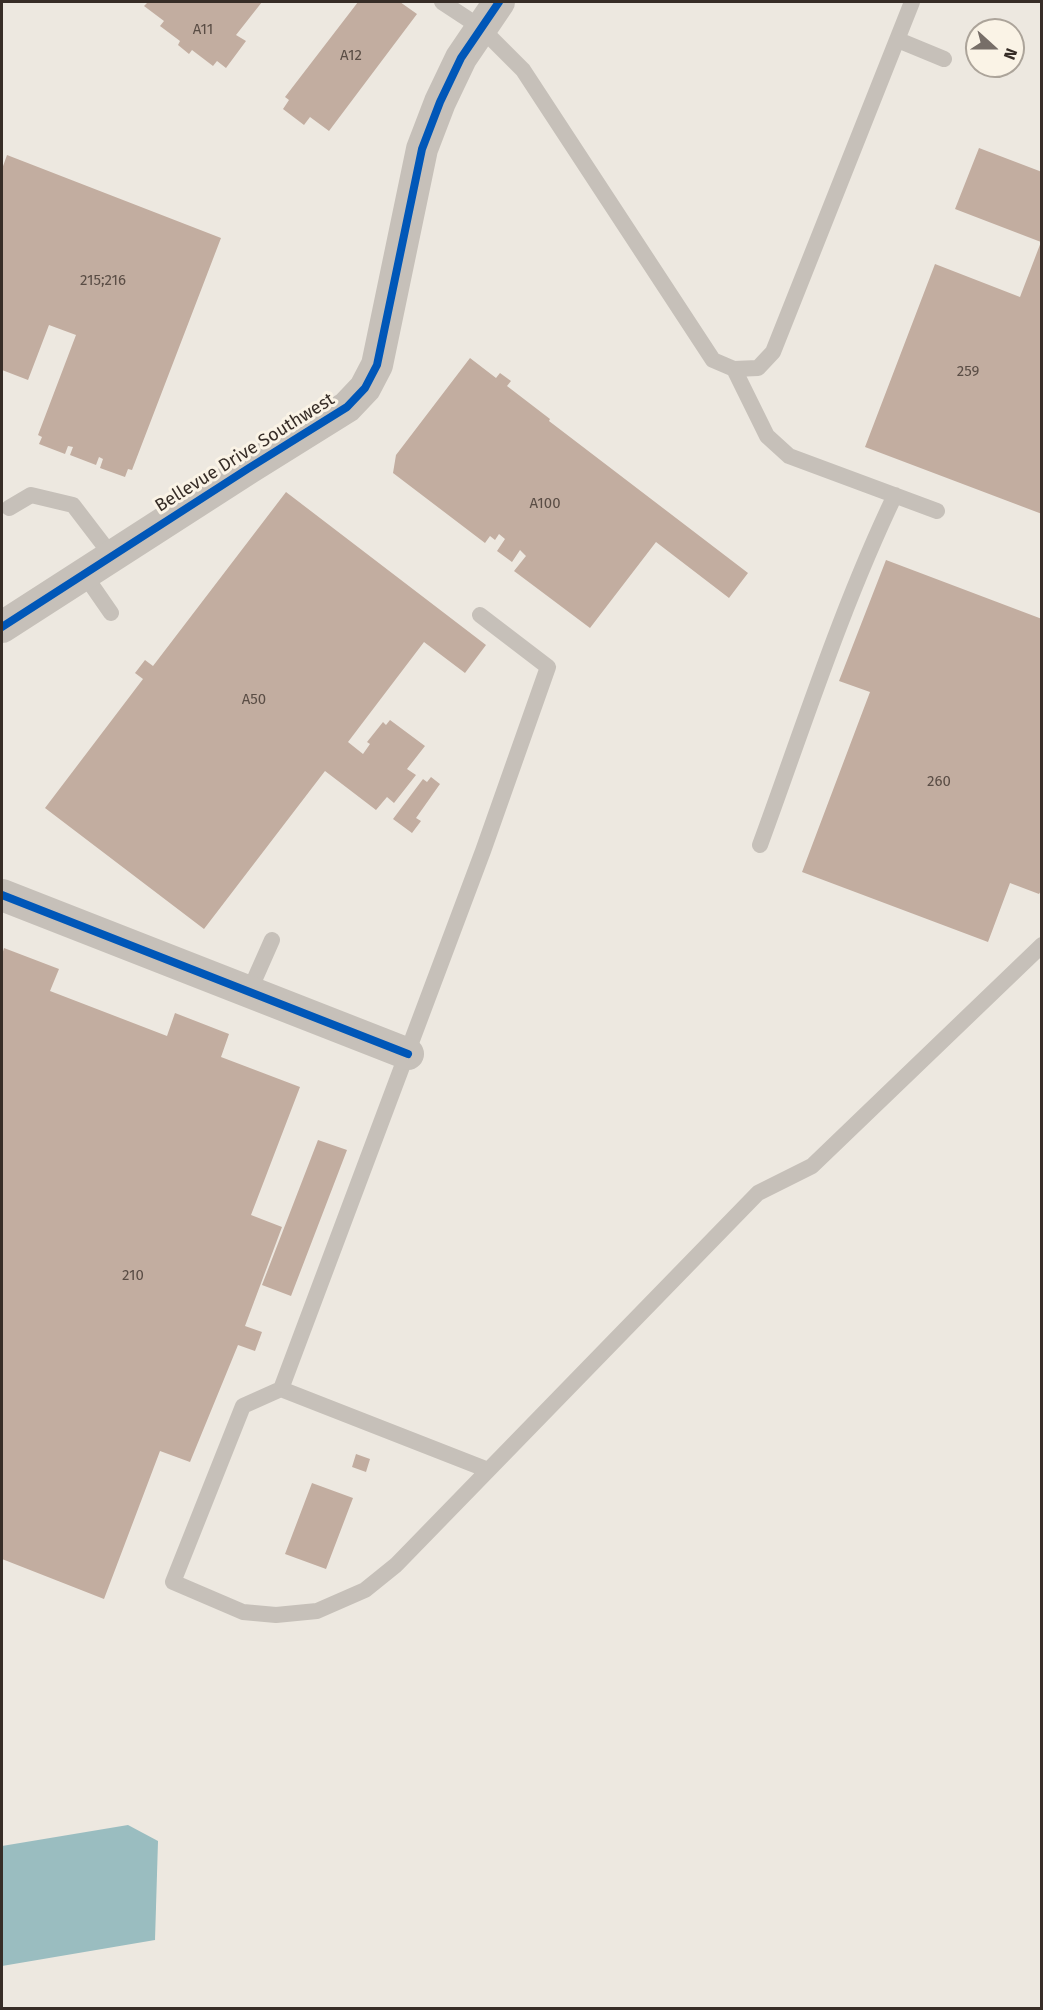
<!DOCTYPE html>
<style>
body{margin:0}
#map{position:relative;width:1043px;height:2010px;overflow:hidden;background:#ede8e0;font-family:"Fira Sans",sans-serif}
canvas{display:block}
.frame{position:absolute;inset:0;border:3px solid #372d27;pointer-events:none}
.north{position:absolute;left:965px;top:18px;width:60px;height:60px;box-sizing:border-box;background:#faf3e6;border:2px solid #aca49a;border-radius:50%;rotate:111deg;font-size:16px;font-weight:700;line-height:24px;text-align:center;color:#372d27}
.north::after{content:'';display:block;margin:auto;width:21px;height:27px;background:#776e68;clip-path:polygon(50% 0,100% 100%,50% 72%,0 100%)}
</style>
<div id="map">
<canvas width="1043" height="2010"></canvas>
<div class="frame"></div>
<div class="north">N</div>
</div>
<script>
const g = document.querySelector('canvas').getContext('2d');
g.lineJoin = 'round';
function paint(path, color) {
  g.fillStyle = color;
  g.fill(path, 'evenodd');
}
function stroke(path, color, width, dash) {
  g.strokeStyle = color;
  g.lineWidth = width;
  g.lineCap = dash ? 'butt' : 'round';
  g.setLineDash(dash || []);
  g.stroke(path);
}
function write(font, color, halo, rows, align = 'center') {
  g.font = font + ' "Fira Sans",sans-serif';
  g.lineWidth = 6;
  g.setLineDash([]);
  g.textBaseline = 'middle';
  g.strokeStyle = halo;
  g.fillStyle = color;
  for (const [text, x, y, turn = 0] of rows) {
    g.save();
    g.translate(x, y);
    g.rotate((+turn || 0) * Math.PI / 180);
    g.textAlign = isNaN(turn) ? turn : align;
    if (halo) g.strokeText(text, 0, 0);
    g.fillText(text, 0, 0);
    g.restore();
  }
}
paint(new Path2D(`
 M128,1825L158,1841L155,1940L2,1966V1846Z`), '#9abdc0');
paint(new Path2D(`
 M148,2L177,3L178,2H262L236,35L246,41L226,68L217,61L213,66L192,50L189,54L178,45L180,41L160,26L164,21L144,6Z
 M358,2H400L417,14L329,131L310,117L304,125L283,109L289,100L285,97Z
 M979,148L1042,172V514L865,447L935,264L1020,297L1041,242L955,209Z
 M7,155L221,238L132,470L128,469L125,477L100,468L103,459L99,457L96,465L70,455L73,447L68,446L65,454L39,444L42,437L38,435L76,335L49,325L28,380L2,370V169Z
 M470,358L496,378L500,373L511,381L507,386L550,419L549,421L748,573L729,598L656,542L590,628L514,571L526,556L520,550L512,562L497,551L505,539L499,534L495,540L490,536L485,543L393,473L396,455Z
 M286,492L486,645L465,673L424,642L348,742L363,754L370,744L367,742L383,722L386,725L390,720L425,746L407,769L416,775L394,803L387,797L376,810L325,771L204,929L45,808L143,679L135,673L145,660L153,666Z
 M886,560L1042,619V889L1039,894L1010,883L988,942L802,872L870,692L839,681Z
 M431,777L440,784L416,818L421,821L412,833L393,819L423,779L427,782Z
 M4,948L59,969L50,991L167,1036L175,1013L229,1034L221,1057L300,1087L251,1215L282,1227L245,1326L262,1332L255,1351L238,1345L190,1462L160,1451L104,1599L2,1559V955Z
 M318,1140L347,1150L291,1296L262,1285Z
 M356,1454L370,1459L366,1472L352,1467Z
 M312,1483L353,1498L326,1569L285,1554Z`), '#c2ada0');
stroke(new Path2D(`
 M442,2L480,27L523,70L713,360L734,369L758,368L773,352L912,2
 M898,40L944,59
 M734,369L767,436L789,456L937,511
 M9,508L31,495L73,505L112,556
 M84,574L111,613
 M480,615L548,667L483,851L281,1389L243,1406L173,1582L243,1612L276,1615L317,1611L365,1590L396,1565L758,1193L812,1166L1042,945
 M760,845C803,728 841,608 895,495
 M249,992L272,940
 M281,1389L488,1470`), '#c6c0b9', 16);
stroke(new Path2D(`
 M2,627L249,468L347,407L365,388L377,365L422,149L440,102L461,58L499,2
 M2,895L408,1054`), '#c6c0b9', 32);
stroke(new Path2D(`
 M2,627L249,468L347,407L365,388L377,365L422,149L440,102L461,58L499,2
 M2,895L408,1054`), '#0057b8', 8);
write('15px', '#5a4d45', null, [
 ["A11",203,30],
 ["A12",351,56],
 ["215;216",103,281],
 ["259",968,372],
 ["A100",545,504],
 ["A50",254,700],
 ["260",939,782],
 ["210",133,1276]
]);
write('18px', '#372d27', '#faf3e6', [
 ["Bellevue Drive Southwest",245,453,-32]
]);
</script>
